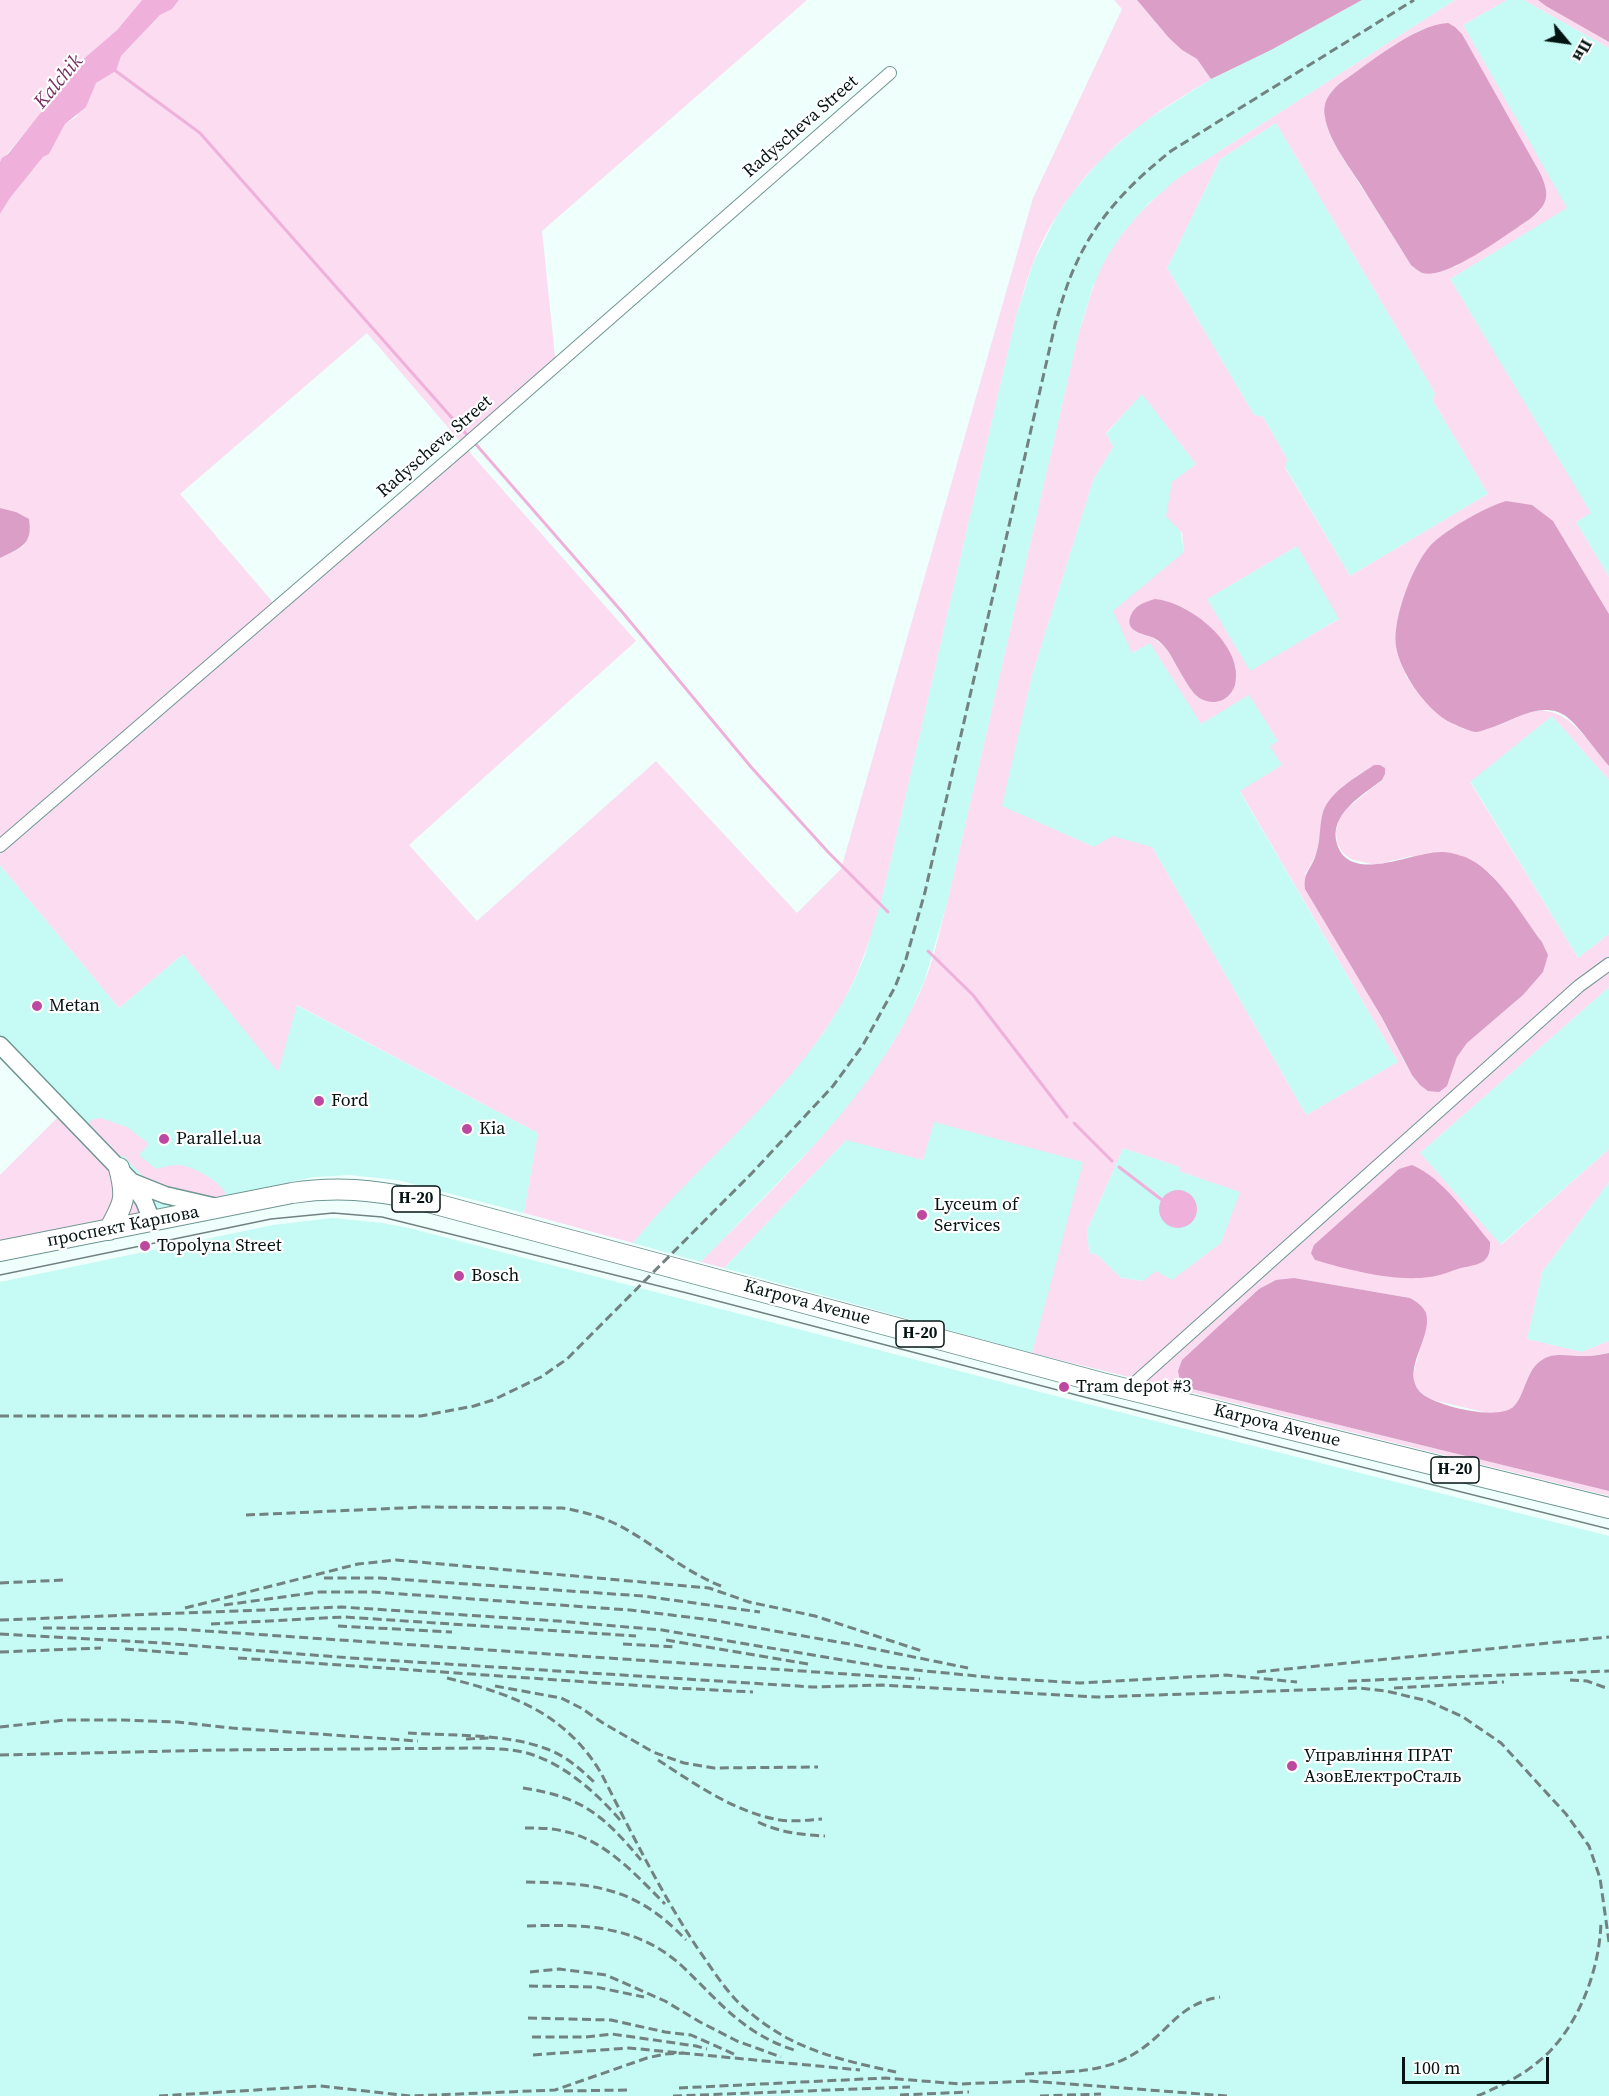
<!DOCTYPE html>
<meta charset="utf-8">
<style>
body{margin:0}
#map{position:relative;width:1609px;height:2096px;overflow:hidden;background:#eefffc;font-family:"Source Serif 4",serif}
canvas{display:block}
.north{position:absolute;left:1537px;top:12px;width:60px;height:60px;-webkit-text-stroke:4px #fff;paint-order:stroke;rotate:119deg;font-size:16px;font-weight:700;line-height:24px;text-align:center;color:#051413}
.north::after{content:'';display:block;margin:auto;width:21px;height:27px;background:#051413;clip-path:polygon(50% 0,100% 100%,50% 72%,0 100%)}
.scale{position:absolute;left:1402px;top:2057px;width:147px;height:27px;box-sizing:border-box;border:3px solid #051413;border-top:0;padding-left:8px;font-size:18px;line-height:21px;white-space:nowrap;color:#051413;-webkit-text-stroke:4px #fff;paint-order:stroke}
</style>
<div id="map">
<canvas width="1609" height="2096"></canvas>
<div class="north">Пн</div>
<div class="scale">100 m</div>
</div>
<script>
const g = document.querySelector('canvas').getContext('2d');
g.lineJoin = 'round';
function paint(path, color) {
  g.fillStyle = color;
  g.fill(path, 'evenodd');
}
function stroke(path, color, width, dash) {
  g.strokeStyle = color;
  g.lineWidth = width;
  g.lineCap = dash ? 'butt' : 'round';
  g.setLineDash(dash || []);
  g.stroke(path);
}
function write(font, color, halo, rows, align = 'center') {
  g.font = font + ' "Source Serif 4",serif';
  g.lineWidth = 4.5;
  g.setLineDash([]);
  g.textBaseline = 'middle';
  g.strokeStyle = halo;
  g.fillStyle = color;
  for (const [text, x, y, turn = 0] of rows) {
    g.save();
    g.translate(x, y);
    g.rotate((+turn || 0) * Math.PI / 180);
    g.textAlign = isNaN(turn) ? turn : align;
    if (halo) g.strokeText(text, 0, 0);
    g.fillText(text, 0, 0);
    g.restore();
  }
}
paint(new Path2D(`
 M1362,0H1455L1181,176L1149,203L1123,233L1093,286L1079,332L948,900L924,982L908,1017L887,1052L864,1087L825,1134L701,1262L633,1243L661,1209L781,1086L824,1032L851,987L864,958L885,885L1016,316L1033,263L1057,215L1071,194L1102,158L1142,123L1211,79L1271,50Z
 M1507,0H1524L1609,48V577L1576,522L1590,513L1450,279L1566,208L1463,25Z
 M1276,123L1435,393L1433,401L1488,494L1350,576L1285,467L1287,459L1263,417L1254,415L1167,268L1220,159Z
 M1142,393L1196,464L1172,483L1184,552L1133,653L1150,642L1201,724L1249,694L1278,741L1282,765L1240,792L1398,1062L1306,1115L1152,847H1094L1001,806L1032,675L1093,480L1113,447L1106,434Z
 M1297,546L1340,618L1250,672L1207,599Z
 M1552,716L1609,780V934L1578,958L1470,781Z
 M0,865L119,1008L183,954L278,1071L296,1005L538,1133L524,1213L398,1180L349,1175L314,1177L155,1211L0,1045Z
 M1609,987V1149L1500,1245L1420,1153Z
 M934,1121L1084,1162L1032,1353L724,1268L847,1139L923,1160Z
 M1123,1148L1180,1167L1179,1171L1241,1192L1221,1243L1171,1281H1144L1121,1278L1097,1255L1089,1253L1087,1230Z
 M1609,1182V1341L1582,1352L1527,1339L1542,1272Z
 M333,1218L382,1223L409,1228L1036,1391L1609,1536V2096H0V1282L273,1225Z`), '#c6faf4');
paint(new Path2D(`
 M0,0H142L117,30L81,61L76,72L0,162Z
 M179,0H807L542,231L556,366L464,446L636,641L409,845L477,921L656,761L797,913L841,869L1033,198L1122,9L1114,0H1137L1169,38L1182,50L1197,59L1211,79C1188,93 1164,107 1142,124C1095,159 1054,208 1033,263C1026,280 1022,298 1016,316L885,885C876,919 867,952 852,984C801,1087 704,1156 633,1243L524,1213L538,1133L297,1005L278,1072L183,954L119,1008L0,865V558L24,546L16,512L0,508V214L10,198L43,157L49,154L65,124L76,117L96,83L116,71L121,56L160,15L172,9ZM367,333L464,446L277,607L180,494Z
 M1455,0H1507L1463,25L1567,208L1450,279L1591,513L1576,522L1609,577V614L1553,521L1396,645L1406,676L1424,700L1497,726C1507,722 1518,716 1528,713C1566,701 1587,741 1609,766V780L1552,716L1470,782L1578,958L1609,934V987L1420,1153L1501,1245L1609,1149V1182L1542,1272L1527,1339L1582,1352L1609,1341V1353L1587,1356L1554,1355L1521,1395L1514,1406L1506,1413L1492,1414L1433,1400L1421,1393L1414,1384V1371L1425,1330L1420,1304L1410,1298L1294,1278L1259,1289L1183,1360L1178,1371L1180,1382L1188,1388L1609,1491V1496L1032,1353L1083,1162L934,1122L923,1160L846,1140L724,1268L701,1262C784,1176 876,1095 924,983C935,957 940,927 948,900L1079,332C1084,318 1088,302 1093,288C1109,242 1144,205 1181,176ZM1455,27L1462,34L1546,187L1541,210L1530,219L1455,267L1411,264L1344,160L1328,128L1330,93L1339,84L1420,30ZM1276,123L1435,393L1433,401L1488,494L1350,576L1285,468L1287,459L1263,417L1254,415L1167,268L1220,159ZM1142,394L1196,464L1172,482L1166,516L1182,533L1184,552L1113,611L1132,653L1150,643L1201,724L1249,695L1278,741L1270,746L1282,765L1240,791L1398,1062L1306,1115L1152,847L1112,836L1094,847L1002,806L1032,675L1093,480L1113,447L1106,433ZM1297,546L1339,619L1250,671L1207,599ZM1178,605C1206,620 1225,639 1236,668L1197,697L1166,648L1152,637ZM1374,765H1380L1385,768V774L1382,780L1345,810L1339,820L1336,831L1337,843L1343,853L1351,859L1375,865L1411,856L1490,873L1542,942L1548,955L1523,995L1467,1043L1457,1057L1447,1086L1412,1075L1305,874C1312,863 1318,853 1320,840C1322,829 1320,818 1325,808C1334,789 1358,777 1374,765ZM1123,1148L1180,1167L1179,1171L1240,1192L1221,1243L1172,1280L1156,1271L1143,1281L1121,1278L1097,1255L1089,1253L1087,1230Z
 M1524,0H1538L1609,42V48Z
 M64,1111L155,1211L0,1244V1175Z
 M101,1118L127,1127L149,1144L139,1155L156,1169C164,1167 171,1165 179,1165C193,1166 222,1182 226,1195L209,1199L188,1196L146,1180L124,1156H118L90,1127L89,1123L93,1119Z`), '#fbdcf0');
paint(new Path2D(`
 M1137,0H1362L1271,50L1211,79L1197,59L1182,50L1169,38Z
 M1538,0H1609V42L1546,6Z
 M1448,23L1455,27L1462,34L1540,173C1550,194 1549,204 1530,219C1508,233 1447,280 1423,273C1419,272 1414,267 1411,265C1394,237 1376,210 1359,182C1347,164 1328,138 1325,117C1322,103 1329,93 1339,84C1366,66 1415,24 1448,23Z
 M1506,501L1532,505L1553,521L1609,614V766C1598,754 1579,726 1567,717C1542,699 1514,721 1490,728C1486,729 1480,732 1476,732C1471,732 1451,723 1446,720C1424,706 1400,672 1396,646C1392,619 1414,559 1435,541C1453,526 1484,508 1506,501Z
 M0,508L16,512L29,519C33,545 20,548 0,558Z
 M1155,599C1190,602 1245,646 1235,685C1232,694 1225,701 1215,702C1210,702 1203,701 1198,697C1188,689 1176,663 1168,651C1164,646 1160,641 1154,638C1143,633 1122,632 1132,613C1137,604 1146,602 1155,599Z
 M1374,765H1380L1385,768V774L1382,780C1363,795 1328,814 1337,844C1350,886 1415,850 1443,852C1449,852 1459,855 1465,857C1496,869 1522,916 1542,942L1548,955L1543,972L1523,995L1467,1043L1457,1057L1447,1086L1439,1092L1428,1091L1420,1085L1412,1075L1381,1016L1305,889C1303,871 1312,869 1316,854C1321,840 1319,826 1323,812C1330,791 1357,777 1374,765Z
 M1412,1165C1443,1178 1468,1216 1490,1242C1491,1264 1479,1264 1461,1268C1450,1271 1441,1276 1429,1277C1395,1282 1349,1270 1315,1260L1311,1253L1314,1245L1399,1169Z
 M1294,1278L1410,1298C1416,1301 1423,1306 1426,1313C1433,1338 1400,1370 1420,1392C1434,1406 1500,1422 1514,1406C1526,1393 1526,1370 1542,1360C1554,1351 1572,1357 1586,1356C1594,1356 1602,1354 1609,1353V1491L1188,1388L1180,1382L1178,1371L1182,1360L1259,1289L1276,1280Z`), '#da9ec7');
paint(new Path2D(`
 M142,0H179L172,9L160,15L121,56L116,71L96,83L86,107L65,124L49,154L43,157L10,198L0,214V162L2,158L8,154L58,91L76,72L81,61L117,30Z
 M1159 1209a19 19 0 1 1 38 0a19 19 0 1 1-38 0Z`), '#efb1db');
stroke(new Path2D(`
 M113,69L200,133L468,436
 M473,441L623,613L751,767L829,853L888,912
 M928,951L973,995L1067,1117
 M1074,1123L1112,1161
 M1119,1167L1162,1200`), '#efb1db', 3);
const street = new Path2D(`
 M0,846L464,446L890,73
 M1128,1389L1579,986L1609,964`);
const secondary = new Path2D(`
 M0,1045L130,1180L144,1201L152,1221
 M130,1181L165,1195L217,1207`);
const primary = new Path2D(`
 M109,1230C124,1203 127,1198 119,1168
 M0,1251L292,1193C336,1186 374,1190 417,1199L1102,1383L1609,1508`);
stroke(street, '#6f9692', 14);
stroke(secondary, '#6f9692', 19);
stroke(primary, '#6f9692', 22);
stroke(street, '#fff', 12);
stroke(secondary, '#fff', 16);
stroke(primary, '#fff', 20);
stroke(new Path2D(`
 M0,1275L271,1219L333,1213L382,1217L687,1293L1111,1404L1609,1529`), '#728280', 1.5);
stroke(new Path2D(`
 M0,1416H421L474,1406L493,1400L541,1377L567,1359L752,1173L833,1086L863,1045L895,987L906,959L925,892L1055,325C1061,304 1067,283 1076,264C1097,217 1132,182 1171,151L1414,0
 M246,1515L424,1507L562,1508C581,1511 599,1516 616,1524C652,1542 683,1571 721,1586
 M324,1578H380L643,1596L760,1612
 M0,1583L64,1580
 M224,1605L319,1592H373L630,1610L712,1620L855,1645L968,1668
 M185,1608L358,1564L396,1560L709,1588L749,1602L815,1616L922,1651
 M0,1620L341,1607L558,1621L662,1630L885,1667L997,1678L1080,1683L1226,1675L1297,1682
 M211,1624L344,1617L636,1636
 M338,1626L452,1632
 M43,1628L177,1629L920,1679
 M0,1634L161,1643L351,1658L813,1687L882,1685L1098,1697L1360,1688L1386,1691L1428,1701L1463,1717L1501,1743L1566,1814L1589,1846L1600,1878L1609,1942
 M666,1640L808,1664
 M623,1644L676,1647
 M125,1649L190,1654
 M0,1652L101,1648
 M238,1658L675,1688L753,1692
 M1257,1672L1609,1637
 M447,1678C512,1694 565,1713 601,1773C631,1832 661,1893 698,1949C710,1966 722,1985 736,2000C751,2015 769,2028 787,2038C821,2056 859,2064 896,2072
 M1570,1680L1587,1681L1609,1689
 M1348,1681L1609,1671
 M495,1686L561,1698L581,1708L603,1723L653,1752L684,1763L714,1768L818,1767
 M1394,1688L1504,1682
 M0,1727L66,1720H123L177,1722L232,1728L418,1741
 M408,1733C452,1736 505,1733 547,1749C566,1756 582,1770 596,1784
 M466,1739L490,1738
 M0,1755L218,1750L482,1748C495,1749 510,1749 523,1752C561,1761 596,1792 621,1821
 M658,1760C695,1784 736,1813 780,1820C794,1822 808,1820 822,1819
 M523,1788C583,1797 603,1815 641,1860
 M758,1822C778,1832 802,1835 825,1836
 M525,1828C539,1828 553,1828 567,1832C606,1841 638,1877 665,1904
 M526,1882C594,1883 636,1887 686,1940
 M527,1926C584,1924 637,1925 682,1966C719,2001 742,2033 794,2050
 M530,1972L559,1969L606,1975L665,2001L700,2022L737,2041L781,2057
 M529,1986L596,1987L644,1997
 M528,2018L611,2020L665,2032L691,2035L736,2055
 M532,2037H585L612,2034L696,2046L707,2049
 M533,2055L629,2048L860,2070
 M1025,2074C1066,2071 1104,2075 1140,2050C1171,2029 1179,2004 1220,1997
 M679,2088L885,2078L961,2084L1030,2081L1228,2096
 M564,2091L627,2090
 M900,2095L969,2092
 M159,2096L320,2086L410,2096L555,2090L647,2058L665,2054L684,2053
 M673,2096L910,2087
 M1040,2096L1101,2094
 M1477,2096C1499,2087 1520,2077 1538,2062C1577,2031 1600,1971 1601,1921`), '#728280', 3, [9, 4.5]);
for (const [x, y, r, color] of [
 [37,1006,6,"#bd489f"],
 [319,1101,6,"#bd489f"],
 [467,1129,6,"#bd489f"],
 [164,1139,6,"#bd489f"],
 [922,1215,6,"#bd489f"],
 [145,1246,6,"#bd489f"],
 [459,1276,6,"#bd489f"],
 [1064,1387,6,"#bd489f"],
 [1292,1766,6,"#bd489f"]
]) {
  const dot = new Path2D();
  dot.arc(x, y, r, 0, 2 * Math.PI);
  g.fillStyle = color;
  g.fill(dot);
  stroke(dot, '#fff', 2);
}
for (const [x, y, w] of [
 [416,1199,48],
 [920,1334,48],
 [1455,1470,48]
]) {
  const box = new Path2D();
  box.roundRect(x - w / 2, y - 13, w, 26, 4.5);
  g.fillStyle = '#fff';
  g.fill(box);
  stroke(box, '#051413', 1.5);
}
write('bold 16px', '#051413', null, [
 ["Н-20",416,1199],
 ["Н-20",920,1334],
 ["Н-20",1455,1470]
]);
write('18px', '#051413', '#fff', [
 ["Radyscheva Street",801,127,-41],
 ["Radyscheva Street",435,447,-41],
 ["проспект Карпова",123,1227,-11],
 ["Karpova Avenue",807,1303,15],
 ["Karpova Avenue",1277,1426,14]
]);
write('18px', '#051413', '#fff', [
 ["Metan",49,1006],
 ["Ford",331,1101],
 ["Kia",479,1129],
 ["Parallel.ua",176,1139],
 ["Lyceum of",934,1205],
 ["Services",934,1226],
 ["Topolyna Street",157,1246],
 ["Bosch",471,1276],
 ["Tram depot #3",1076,1387],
 ["Управління ПРАТ",1304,1756],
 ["АзовЕлектроСталь",1304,1777]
], 'left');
write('italic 20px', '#773064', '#fff', [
 ["Kalchik",59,82,-50]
]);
</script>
